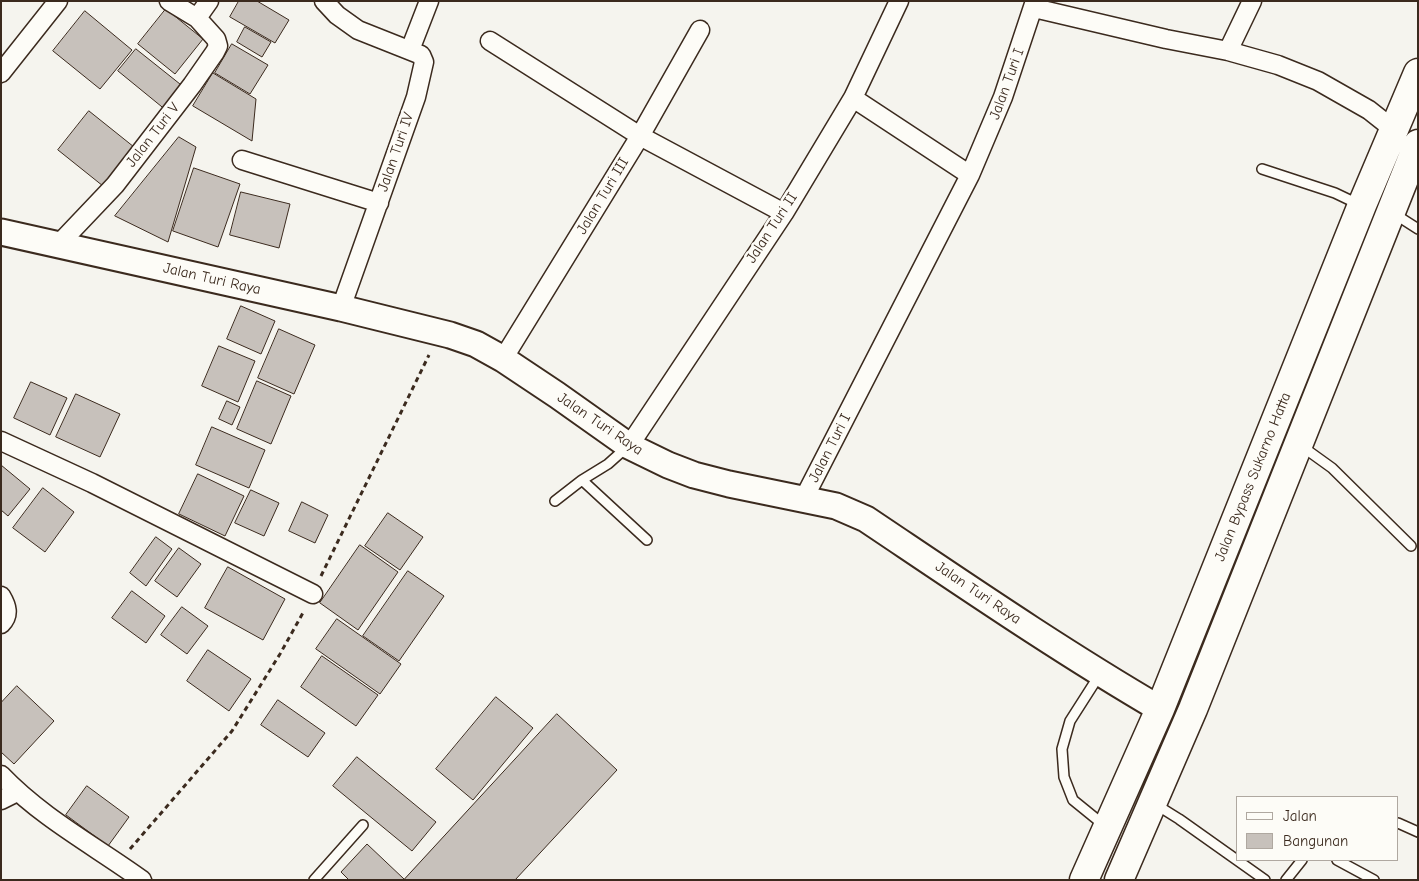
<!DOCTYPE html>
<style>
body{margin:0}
#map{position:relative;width:1419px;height:881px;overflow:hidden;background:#f5f4ee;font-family:"Comic Neue",sans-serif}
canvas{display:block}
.frame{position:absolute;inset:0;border:2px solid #3b2a1e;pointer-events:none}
.legend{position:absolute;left:1236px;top:796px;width:162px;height:65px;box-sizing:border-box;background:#fdfcf7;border:1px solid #afa8a0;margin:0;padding:6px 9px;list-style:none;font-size:15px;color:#3b2a1e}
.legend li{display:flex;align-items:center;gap:10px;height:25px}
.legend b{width:25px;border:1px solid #afa8a0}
</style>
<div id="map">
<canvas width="1419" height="881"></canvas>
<div class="frame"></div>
<ul class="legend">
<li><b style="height:6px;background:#fdfcf7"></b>Jalan</li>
<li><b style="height:14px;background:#c7c1bb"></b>Bangunan</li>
</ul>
</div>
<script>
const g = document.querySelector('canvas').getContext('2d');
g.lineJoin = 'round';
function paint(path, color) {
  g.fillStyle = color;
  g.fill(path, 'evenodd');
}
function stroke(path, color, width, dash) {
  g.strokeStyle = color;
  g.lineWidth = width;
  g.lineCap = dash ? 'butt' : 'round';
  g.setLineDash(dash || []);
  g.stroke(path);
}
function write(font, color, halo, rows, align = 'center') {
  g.font = font + ' "Comic Neue",sans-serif';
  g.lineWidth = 5;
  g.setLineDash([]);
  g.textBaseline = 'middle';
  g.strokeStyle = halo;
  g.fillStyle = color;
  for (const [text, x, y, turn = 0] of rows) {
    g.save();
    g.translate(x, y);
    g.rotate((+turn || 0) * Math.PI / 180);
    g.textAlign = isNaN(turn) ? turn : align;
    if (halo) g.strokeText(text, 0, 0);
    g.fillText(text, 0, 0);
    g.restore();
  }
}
const building = new Path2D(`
 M239,1H257L289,20L275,43L230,17Z
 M166,9L203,39L175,74L138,44Z
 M85,11L132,50L100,89L53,51Z
 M245,27L271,42L262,57L237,42Z
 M232,44L268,65L250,94L215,73Z
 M136,49L185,88L167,111L118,71Z
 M213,73L256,99L252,141L193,106Z
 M89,111L139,151L108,190L58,150Z
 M179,137L196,147L168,242L115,216Z
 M194,168L240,184L218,247L173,231Z
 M241,192L290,204L279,248L230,235Z
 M241,306L275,321L261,354L227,339Z
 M279,329L315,345L294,394L258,378Z
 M219,346L255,361L238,402L202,386Z
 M257,381L291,396L271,444L237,429Z
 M31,382L67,398L50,435L14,418Z
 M76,394L120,414L100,457L56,437Z
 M227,401L240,407L232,425L219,419Z
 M212,427L265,450L249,488L196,465Z
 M1,465L30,489L8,516L1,510Z
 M198,474L244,496L225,536L179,514Z
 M43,488L74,512L45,552L13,528Z
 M251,490L279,503L264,536L235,523Z
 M302,502L328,515L315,543L289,531Z
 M388,513L423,537L400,570L365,546Z
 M156,537L172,549L146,586L130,573Z
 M360,545L398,572L358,630L320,603Z
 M179,548L201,564L177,597L155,581Z
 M228,567L285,599L263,640L205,608Z
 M408,571L444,596L399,661L363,636Z
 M132,591L165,616L146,643L112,618Z
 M182,607L208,626L187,654L161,635Z
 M337,619L401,664L380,694L316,649Z
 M208,650L251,679L229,711L187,681Z
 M322,656L378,695L356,726L301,687Z
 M17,686L54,721L14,764L1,752V703Z
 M496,697L533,728L473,800L436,769Z
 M278,700L325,733L308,757L261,725Z
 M557,714L617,770L515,880H349L341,872L367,844L404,879Z
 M357,757L436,822L412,851L333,786Z
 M87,786L129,817L108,846L66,815Z`);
paint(building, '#c7c1bb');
stroke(building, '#3b2a1e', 1);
const lane = new Path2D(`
 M1262,169L1335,193L1358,204
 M1393,213L1418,229
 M1300,445L1332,468L1411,546
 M582,480L647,540
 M555,501L582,480L608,464L627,447
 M1100,674L1070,721L1062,749L1064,777L1073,800L1105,826
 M1155,804L1179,819L1265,880
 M1398,823L1418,832
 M1337,860L1374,880
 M314,880L363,825
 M1286,880L1302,860`);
const street = new Path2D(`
 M169,1L197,18L209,1
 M324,1L337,15L358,30L421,55L424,62L416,97L341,308
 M1034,8L1166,39L1228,51L1278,65L1318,81L1369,110L1393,129
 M490,41L640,136L784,213
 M410,50L429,1
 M1228,51L1252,1
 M1,73L58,1
 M853,98L970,175
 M242,160L379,203
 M58,245L115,185L192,85L215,52L218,46L216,39L197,18
 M503,359L640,136L700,30
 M1,441L92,483L313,594
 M629,446L784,213L853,98L899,1
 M803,500L970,175L1003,97L1035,1
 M1,596C7,606 10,615 1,624
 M1,775C42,818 95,846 142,880
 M1,800L17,792`);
const secondary = new Path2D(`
 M1,232L341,308L450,335L476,344L503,359L557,395L629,446L668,465L694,475L729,484L836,506L866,519C963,584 1059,650 1160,709`);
const highway = new Path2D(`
 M1084,880L1160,709L1362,205L1418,73
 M1119,880L1193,709L1418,144`);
stroke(lane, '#3b2a1e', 12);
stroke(street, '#3b2a1e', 21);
stroke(secondary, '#3b2a1e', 29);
stroke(highway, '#3b2a1e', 31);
stroke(new Path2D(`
 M321,576L429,355
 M130,849L232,731L280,654L304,611`), '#3b2a1e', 3, [5, 4]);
stroke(lane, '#fdfcf7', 9);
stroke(street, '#fdfcf7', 18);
stroke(secondary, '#fdfcf7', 25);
stroke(highway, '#fdfcf7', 28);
write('15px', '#3b2a1e', '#fdfcf7', [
 ["Jalan Turi I",1007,84,-70],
 ["Jalan Turi V",153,135,-52],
 ["Jalan Turi IV",396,152,-71],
 ["Jalan Turi III",603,196,-59],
 ["Jalan Turi II",772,228,-57],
 ["Jalan Turi Raya",212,279,13],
 ["Jalan Turi Raya",600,424,34],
 ["Jalan Turi I",830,448,-63],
 ["Jalan Bypass Sukarno Hatta",1253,477,-68],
 ["Jalan Turi Raya",978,593,34]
]);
</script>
